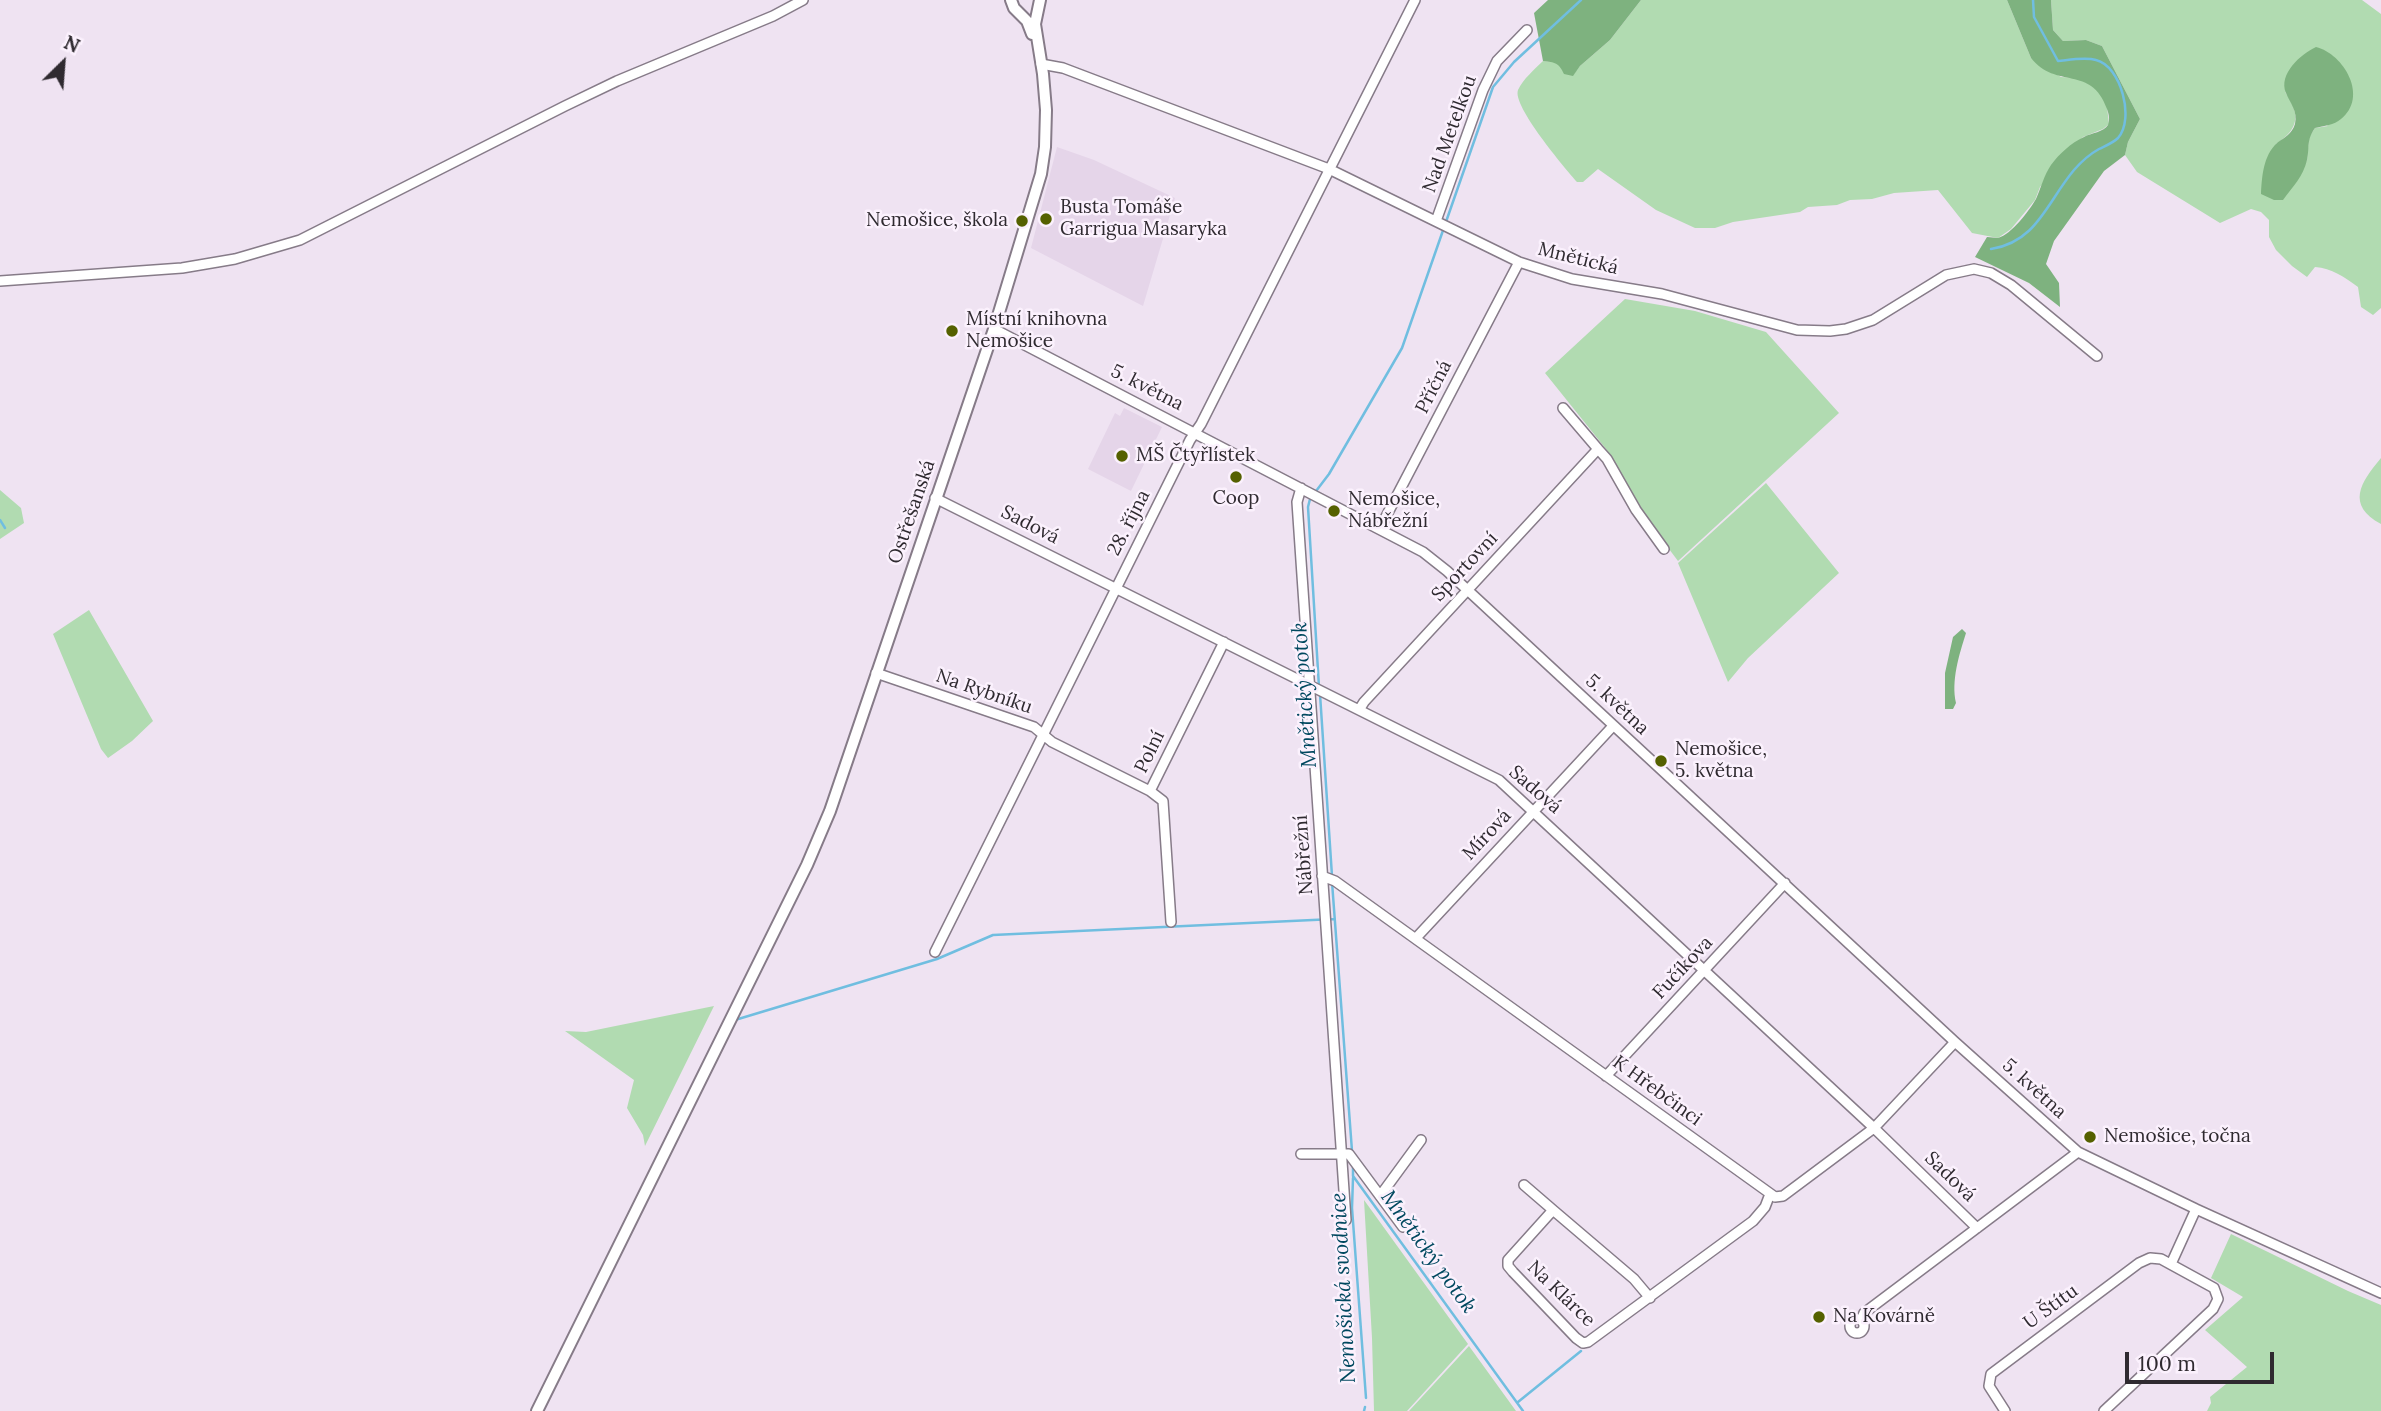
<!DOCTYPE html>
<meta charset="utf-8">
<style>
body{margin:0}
#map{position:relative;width:2381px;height:1411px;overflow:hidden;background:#efe3f2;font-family:Lora,serif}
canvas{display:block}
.north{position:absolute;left:28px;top:28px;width:70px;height:70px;-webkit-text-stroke:5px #fbf1fd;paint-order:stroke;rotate:25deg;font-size:19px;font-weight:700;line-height:28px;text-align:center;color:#2f2a30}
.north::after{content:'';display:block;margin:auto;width:24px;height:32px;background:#2f2a30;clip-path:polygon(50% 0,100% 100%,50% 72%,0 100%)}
.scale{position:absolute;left:2125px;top:1352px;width:149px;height:32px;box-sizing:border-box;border:4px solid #2f2a30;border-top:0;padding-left:9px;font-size:21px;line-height:24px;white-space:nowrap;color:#2f2a30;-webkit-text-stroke:5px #fbf1fd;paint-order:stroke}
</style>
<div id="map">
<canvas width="2381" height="1411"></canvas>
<div class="north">N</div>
<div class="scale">100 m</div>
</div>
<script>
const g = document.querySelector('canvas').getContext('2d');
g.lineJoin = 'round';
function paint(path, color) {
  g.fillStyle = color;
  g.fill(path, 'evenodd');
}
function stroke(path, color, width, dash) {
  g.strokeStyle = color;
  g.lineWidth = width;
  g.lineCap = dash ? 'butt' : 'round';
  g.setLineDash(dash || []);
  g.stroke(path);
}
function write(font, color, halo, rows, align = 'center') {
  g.font = font + ' Lora,serif';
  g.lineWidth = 5;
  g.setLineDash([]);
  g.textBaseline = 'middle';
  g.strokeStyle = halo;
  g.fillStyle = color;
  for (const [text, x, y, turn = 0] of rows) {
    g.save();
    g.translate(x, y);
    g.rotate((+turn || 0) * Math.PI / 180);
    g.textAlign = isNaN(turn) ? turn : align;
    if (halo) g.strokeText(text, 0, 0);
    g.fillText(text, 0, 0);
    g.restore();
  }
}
paint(new Path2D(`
 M1057,147L1094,160L1175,198L1143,306L1031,248Z
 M1124,408L1162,427L1131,491L1088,469L1115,413L1120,416Z`), '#e5d5e9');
paint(new Path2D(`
 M1641,0H2007L2031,58L2061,77L2077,78L2091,85L2100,92L2107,107L2109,124L2103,129L2083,137L2040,187L2035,200L2011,229L1998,238L1972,233L1938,190L1894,193L1872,199L1850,200L1837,205L1808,207L1800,212L1733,222L1715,228H1695L1656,210L1598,169L1583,182H1577C1565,168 1512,106 1518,90C1523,79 1535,69 1543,61L1555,62L1573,75L1580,66L1610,40Z
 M2051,0H2362L2381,14V308L2373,315L2361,307L2358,287C2344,277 2332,268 2315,267L2307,277L2292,266L2276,250L2269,237V220L2261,212L2251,209L2220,223L2137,172L2125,155L2128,142L2140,119L2102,46L2086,40L2063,41L2053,30ZM2285,92L2328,126L2315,128L2309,137L2307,160L2283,199L2276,144C2299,129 2301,114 2285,92Z
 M1625,299L1695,311L1766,332L1839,413L1678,561L1645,517L1606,449L1545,373Z
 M2381,458V524C2346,505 2360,483 2381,458Z
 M1766,483L1839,573L1748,658L1728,682L1678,563Z
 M0,490L21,508L24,523L0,539Z
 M89,610L153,721L132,741L108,758L101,749L53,634Z
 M714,1006L645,1146L643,1135L627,1108L634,1080L565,1031L586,1032Z
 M1364,1200L1468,1344L1407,1411H1374L1372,1338Z
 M2231,1234L2348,1291L2381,1305V1411H2207L2211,1403L2210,1397L2247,1367L2205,1330L2243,1297L2211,1278Z
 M1469,1346L1516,1411H1409Z`), '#b1dbb1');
paint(new Path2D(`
 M1548,0H1641L1610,40L1580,66L1573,76L1564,74C1559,63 1555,62 1543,61L1534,13Z
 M2007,0H2051L2053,30L2063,41L2086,40L2102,46L2140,119L2128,142L2125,155L2104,171L2054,241L2046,264L2059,283L2060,307L2029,283L1975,257L1987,237C1991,237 1994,238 1998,238C2012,234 2029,211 2036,199C2041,188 2044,175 2051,165C2059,154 2071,143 2084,137C2091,133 2104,132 2108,125C2110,120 2109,114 2107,109C2091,64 2056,90 2031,58Z
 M2316,47C2344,54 2369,97 2341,119C2334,125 2324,126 2315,128C2306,141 2310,146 2307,160C2303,177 2293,186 2283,200H2274L2261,194C2262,177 2263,156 2277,143C2285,137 2292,134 2295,124C2298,111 2290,103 2286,93C2278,74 2301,54 2316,47Z
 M1962,629L1966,633C1959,655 1951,681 1956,703L1953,709H1945V673L1953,637Z`), '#7eb27f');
stroke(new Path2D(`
 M1991,249C2037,242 2047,202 2074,170C2081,162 2090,154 2099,149C2105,146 2113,143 2118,138C2135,119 2121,66 2096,60C2085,57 2069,60 2058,61L2034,17L2033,0
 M0,520L5,528
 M1319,687L1308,507L1310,499L1329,474L1402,348L1493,87L1514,62L1581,0
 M1320,694L1332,876
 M1332,882L1352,1151
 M735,1020L937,959L993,935L1334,919
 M1353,1165V1176L1523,1411
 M1353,1178L1352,1208L1366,1398
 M1518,1402L1581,1351
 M1364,1411L1365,1407`), '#70bee0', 2.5);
const minor = new Path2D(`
 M1041,64L1063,68L1329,169L1519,262L1572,279L1662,294L1797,330L1830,331L1846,329L1873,320L1946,275L1974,269L1991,273L2011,285L2097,356
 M1436,221L1483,90L1497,61L1527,30
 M0,281L182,268L235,259L300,240L565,106L617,81L773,16L803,0
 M994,329L1423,552L1447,571L1955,1042L2078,1152L2196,1209L2381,1293
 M1598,449L1607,459L1636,510L1664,549
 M1301,488L1297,502L1346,1220
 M935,498L1499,780L1874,1128L1977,1228
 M1380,528L1519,262
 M876,673L1034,727L1052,742L1150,791
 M1359,710L1364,702L1598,449L1563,408
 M1322,876L1335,881L1775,1197L1783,1196L1874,1128L1955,1042
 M1171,922L1163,801L1150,791L1224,642
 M1416,938L1613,726
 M935,952L1190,440L1201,424L1415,0
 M1606,1076L1785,883
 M1301,1154H1349L1403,1227
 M1524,1185L1553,1210
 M1380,1196L1421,1140
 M2171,1264L2196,1209
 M1650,1298L1634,1279L1553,1210L1508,1260V1266L1513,1272L1576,1338L1583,1343L1588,1342L1753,1221L1765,1207L1770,1194
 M1850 1326a7 7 0 1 1 14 0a7 7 0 1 1-14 0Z
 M1861,1320L1864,1313L2078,1152
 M2005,1411L1989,1386L1991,1374L2139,1263L2150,1258L2161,1259L2214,1288L2218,1299L2213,1309L2104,1411`);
const tertiary = new Path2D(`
 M1011,0L1014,8L1027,21L1032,34
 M537,1411L807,865L830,811L994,329L1041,174L1045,147L1046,110L1043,74L1035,24L1040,0`);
stroke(minor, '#867b88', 12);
stroke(tertiary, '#867b88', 14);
stroke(minor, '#fff', 9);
stroke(tertiary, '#fff', 10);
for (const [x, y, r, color] of [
 [1046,219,7,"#556100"],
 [1022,221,7,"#556100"],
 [952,331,7,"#556100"],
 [1122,456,7,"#556100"],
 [1236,477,7,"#556100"],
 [1334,511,7,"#556100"],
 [1661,761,7,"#556100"],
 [2090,1137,7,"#556100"],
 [1819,1317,7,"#556100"]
]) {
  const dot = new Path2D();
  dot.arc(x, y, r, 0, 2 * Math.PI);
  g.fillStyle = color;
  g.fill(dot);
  stroke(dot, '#fbf1fd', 2.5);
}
write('19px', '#2f2a30', '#fbf1fd', [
 ["Nad Metelkou",1450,134,-70],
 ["Mnětická",1578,259,14],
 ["Příčná",1434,387,-63],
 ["5. května",1147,388,27],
 ["Ostřešanská",912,512,-71],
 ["28. října",1129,523,-63],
 ["Sadová",1030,525,27],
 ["Sportovní",1465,567,-47],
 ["Na Rybníku",984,692,19],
 ["5. května",1617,705,43],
 ["Polní",1150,752,-64],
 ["Sadová",1535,790,41],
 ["Mírová",1487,835,-47],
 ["Nábřežní",1304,855,-94],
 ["Fučíkova",1683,968,-47],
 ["5. května",2034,1089,42],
 ["K Hřebčinci",1657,1091,36],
 ["Sadová",1950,1177,44],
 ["Na Klárce",1561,1294,44],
 ["U Štítu",2051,1307,-36]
]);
write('19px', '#2f2a30', '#fbf1fd', [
 ["Busta Tomáše",1060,208],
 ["Garrigua Masaryka",1060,230],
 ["Nemošice, škola",1008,221,"right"],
 ["Místní knihovna",966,320],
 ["Nemošice",966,342],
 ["MŠ Čtyřlístek",1136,456],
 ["Coop",1236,499,"center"],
 ["Nemošice,",1348,500],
 ["Nábřežní",1348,522],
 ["Nemošice,",1675,750],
 ["5. května",1675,772],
 ["Nemošice, točna",2104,1137],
 ["Na Kovárně",1833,1317]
], 'left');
write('italic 21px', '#00485f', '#fbf1fd', [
 ["Mnětický potok",1305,695,-94],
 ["Mnětický potok",1428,1252,54],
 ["Nemošická svodnice",1344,1288,-93]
]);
</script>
